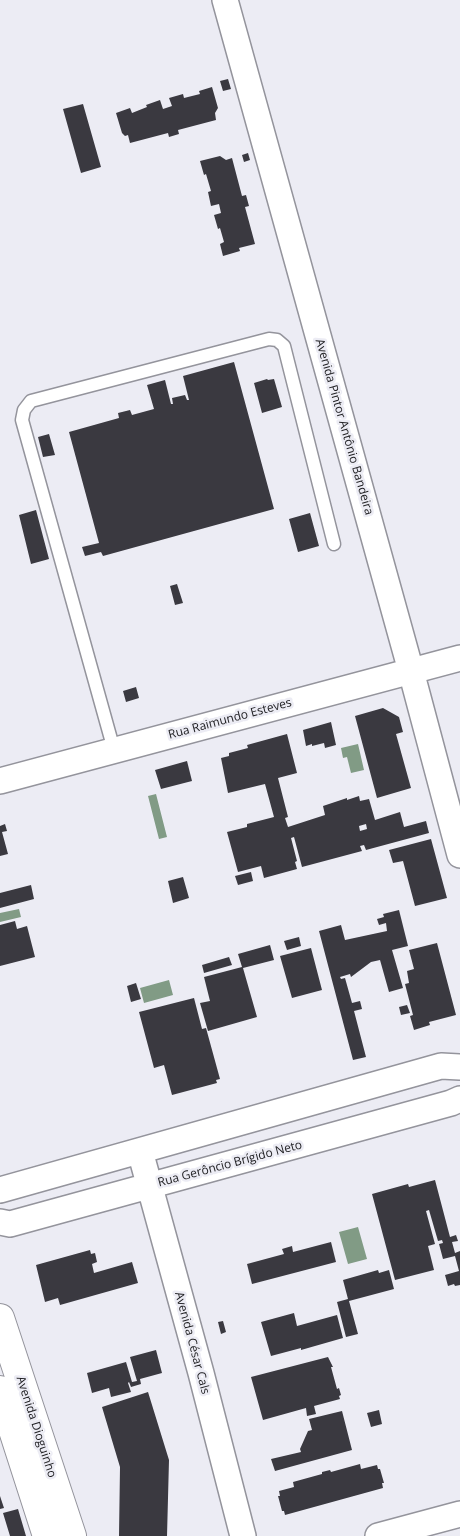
<!DOCTYPE html>
<meta charset="utf-8">
<style>
body{margin:0}
canvas{display:block;background:#ececf4}
</style>
<canvas width="460" height="1536"></canvas>
<script>
const g = document.querySelector('canvas').getContext('2d');
g.lineJoin = 'round';
function paint(path, color) {
  g.fillStyle = color;
  g.fill(path, 'evenodd');
}
function stroke(path, color, width, dash) {
  g.strokeStyle = color;
  g.lineWidth = width;
  g.lineCap = dash ? 'butt' : 'round';
  g.setLineDash(dash || []);
  g.stroke(path);
}
function write(font, color, halo, rows, align = 'center') {
  g.font = font + ' "Open Sans",sans-serif';
  g.lineWidth = 5;
  g.setLineDash([]);
  g.textBaseline = 'middle';
  g.strokeStyle = halo;
  g.fillStyle = color;
  for (const [text, x, y, turn = 0] of rows) {
    g.save();
    g.translate(x, y);
    g.rotate((+turn || 0) * Math.PI / 180);
    g.textAlign = isNaN(turn) ? turn : align;
    if (halo) g.strokeText(text, 0, 0);
    g.fillText(text, 0, 0);
    g.restore();
  }
}
paint(new Path2D(`
 M358,744L364,770L351,773L347,757L343,758L341,748Z
 M156,794L167,837L159,839L148,796Z
 M19,909L21,917L0,922V913Z
 M169,980L173,995L144,1003L140,988Z
 M358,1227L367,1259L348,1264L339,1232Z`), '#819b85');
paint(new Path2D(`
 M228,79L231,89L223,91L220,81Z
 M212,87L218,108L215,113L216,120L178,130L179,134L169,137L168,133L130,143L128,135L125,136L122,133L116,113L130,108L132,113L147,107L146,105L160,100L163,109L172,106L169,98L183,94L184,98L200,94L199,91Z
 M83,104L101,167L81,173L63,109Z
 M248,153L250,160L244,162L242,155Z
 M220,156L226,160L232,158L242,196L246,195L249,206L245,207L255,244L239,248L240,251L223,256L220,244L224,242L220,228L218,229L214,215L221,213L219,204L211,206L208,192L211,191L206,174L204,175L200,161Z
 M234,362L274,509L103,556L101,552L85,556L82,547L99,543L69,432L119,418L118,413L130,410L132,415L154,409L147,385L165,380L171,404H173L172,398L185,395L187,400H189L183,376Z
 M267,379L268,380L274,379L282,407L262,413L254,383Z
 M49,434L55,455L43,457L38,437Z
 M36,510L49,559L31,564L19,515Z
 M310,513L319,546L298,552L289,519Z
 M177,584L183,603L175,605L170,586Z
 M136,687L139,698L126,702L123,691Z
 M383,708L399,717L403,732L396,734L411,788L377,798L355,716Z
 M331,722L336,745L325,748L324,743L312,746V744L306,746L303,730Z
 M287,734L297,773L278,778L288,817L285,818L288,827L325,815L323,806L347,798V800L359,796L360,801L369,799L375,820L400,812L404,827L426,821L429,833L366,850L364,845L360,846L362,851L302,867L294,837L291,838L297,861L295,862L297,869L264,878L261,866L238,872L227,832L247,827V824L274,817L265,784L228,793L221,758L229,756V753L248,748L247,745ZM366,824L367,829L360,831L359,826Z
 M187,761L192,781L161,789L155,770Z
 M5,824L7,831L2,832L8,854L0,856V826Z
 M431,839L447,898L415,906L403,861L393,863L389,850Z
 M251,872L253,881L238,885L235,876Z
 M183,877L189,898L173,903L168,881Z
 M31,885L34,899L0,908V893Z
 M399,910L408,946L392,950L403,988L389,992L380,960L371,962L351,977L350,974L340,977L341,979L345,978L352,1003L360,1001L362,1009L354,1011L366,1057L353,1060L319,931L341,925L345,940L387,931L386,923L379,925L377,919L384,917L383,914Z
 M15,921L17,929L27,926L35,957L0,966V925Z
 M299,937L301,946L287,950L284,941Z
 M437,943L456,1015L429,1022L430,1025L414,1030L410,1016L413,1015L405,984L409,983L407,971L414,969L409,950Z
 M270,945L274,960L243,968L257,1017L208,1031L200,1003L210,1001L204,977L242,967L238,954Z
 M311,948L322,990L292,998L280,956Z
 M229,957L232,965L204,973L202,965Z
 M136,983L141,999L131,1002L127,986Z
 M194,998L202,1029L206,1028L220,1079L216,1080L217,1083L172,1095L164,1065L154,1068L139,1012Z
 M407,1005L410,1013L401,1015L399,1007Z
 M435,1180L450,1237L456,1235L458,1241L452,1242L455,1253L460,1251V1285L455,1286L454,1284L448,1286L445,1275L459,1271L455,1256L443,1259L439,1244L443,1243L442,1240L438,1241L429,1210L426,1211L435,1244L428,1246L434,1270L395,1280L372,1194L408,1184L409,1187Z
 M331,1242L336,1262L252,1284L247,1264L284,1254L282,1249L292,1246L293,1252Z
 M90,1250L91,1254L95,1253L97,1262L92,1264L94,1273L132,1262L138,1283L60,1305L58,1298L45,1302L36,1265Z
 M378,1270L379,1273L389,1270L394,1289L349,1301L358,1334L346,1337L337,1302L348,1299L343,1280Z
 M294,1313L297,1326L337,1315L343,1338L301,1350V1348L271,1356L261,1322Z
 M223,1321L226,1332L221,1334L218,1322Z
 M156,1350L162,1373L140,1379L141,1384L131,1387L129,1382L128,1383L131,1392L111,1397L109,1388L92,1393L87,1373L126,1362L132,1382L137,1381L130,1357Z
 M328,1357L333,1367H331L337,1389L339,1388L341,1395L339,1396L340,1399L314,1406L316,1414L307,1416L306,1408L263,1420L251,1377Z
 M148,1392L169,1460L167,1536H119L120,1467L102,1407Z
 M379,1410L382,1424L371,1427L367,1413Z
 M342,1411L352,1450L275,1471L271,1459L301,1452L300,1449L308,1431L312,1430L309,1419Z
 M360,1464L361,1469L377,1465L378,1469H380L384,1483H382L383,1488L285,1515L284,1511H282L278,1496H280L279,1491L294,1487L293,1482L322,1474V1472L330,1470L331,1472Z
 M0,1496L4,1508L0,1509Z
 M18,1509L26,1536H10L3,1513Z`), '#3a3940');
const lane = new Path2D(`
 M114,750L22,420L24,410L31,401L269,339L277,340L284,346L334,544`);
const street = new Path2D(`
 M225,0L411,671L460,855
 M0,781L460,658
 M140,1151L201,1373L243,1536
 M0,1190L441,1066L460,1067
 M0,1222L10,1224L451,1103L460,1099
 M378,1536L460,1514`);
const primary = new Path2D(`
 M0,1318L72,1536
 M0,1390L47,1536`);
stroke(lane, '#94949c', 15);
stroke(street, '#94949c', 28);
stroke(primary, '#94949c', 30);
stroke(lane, '#fff', 12);
stroke(street, '#fff', 25);
stroke(primary, '#fff', 28);
write('12px', '#212124', '#ececf4', [
 ["Avenida Pintor Antônio Bandeira",344,427,74],
 ["Rua Raimundo Esteves",230,719,-15],
 ["Rua Gerôncio Brígido Neto",230,1164,-15],
 ["Avenida César Cals",192,1343,75],
 ["Avenida Dioguinho",36,1427,72]
]);
</script>
